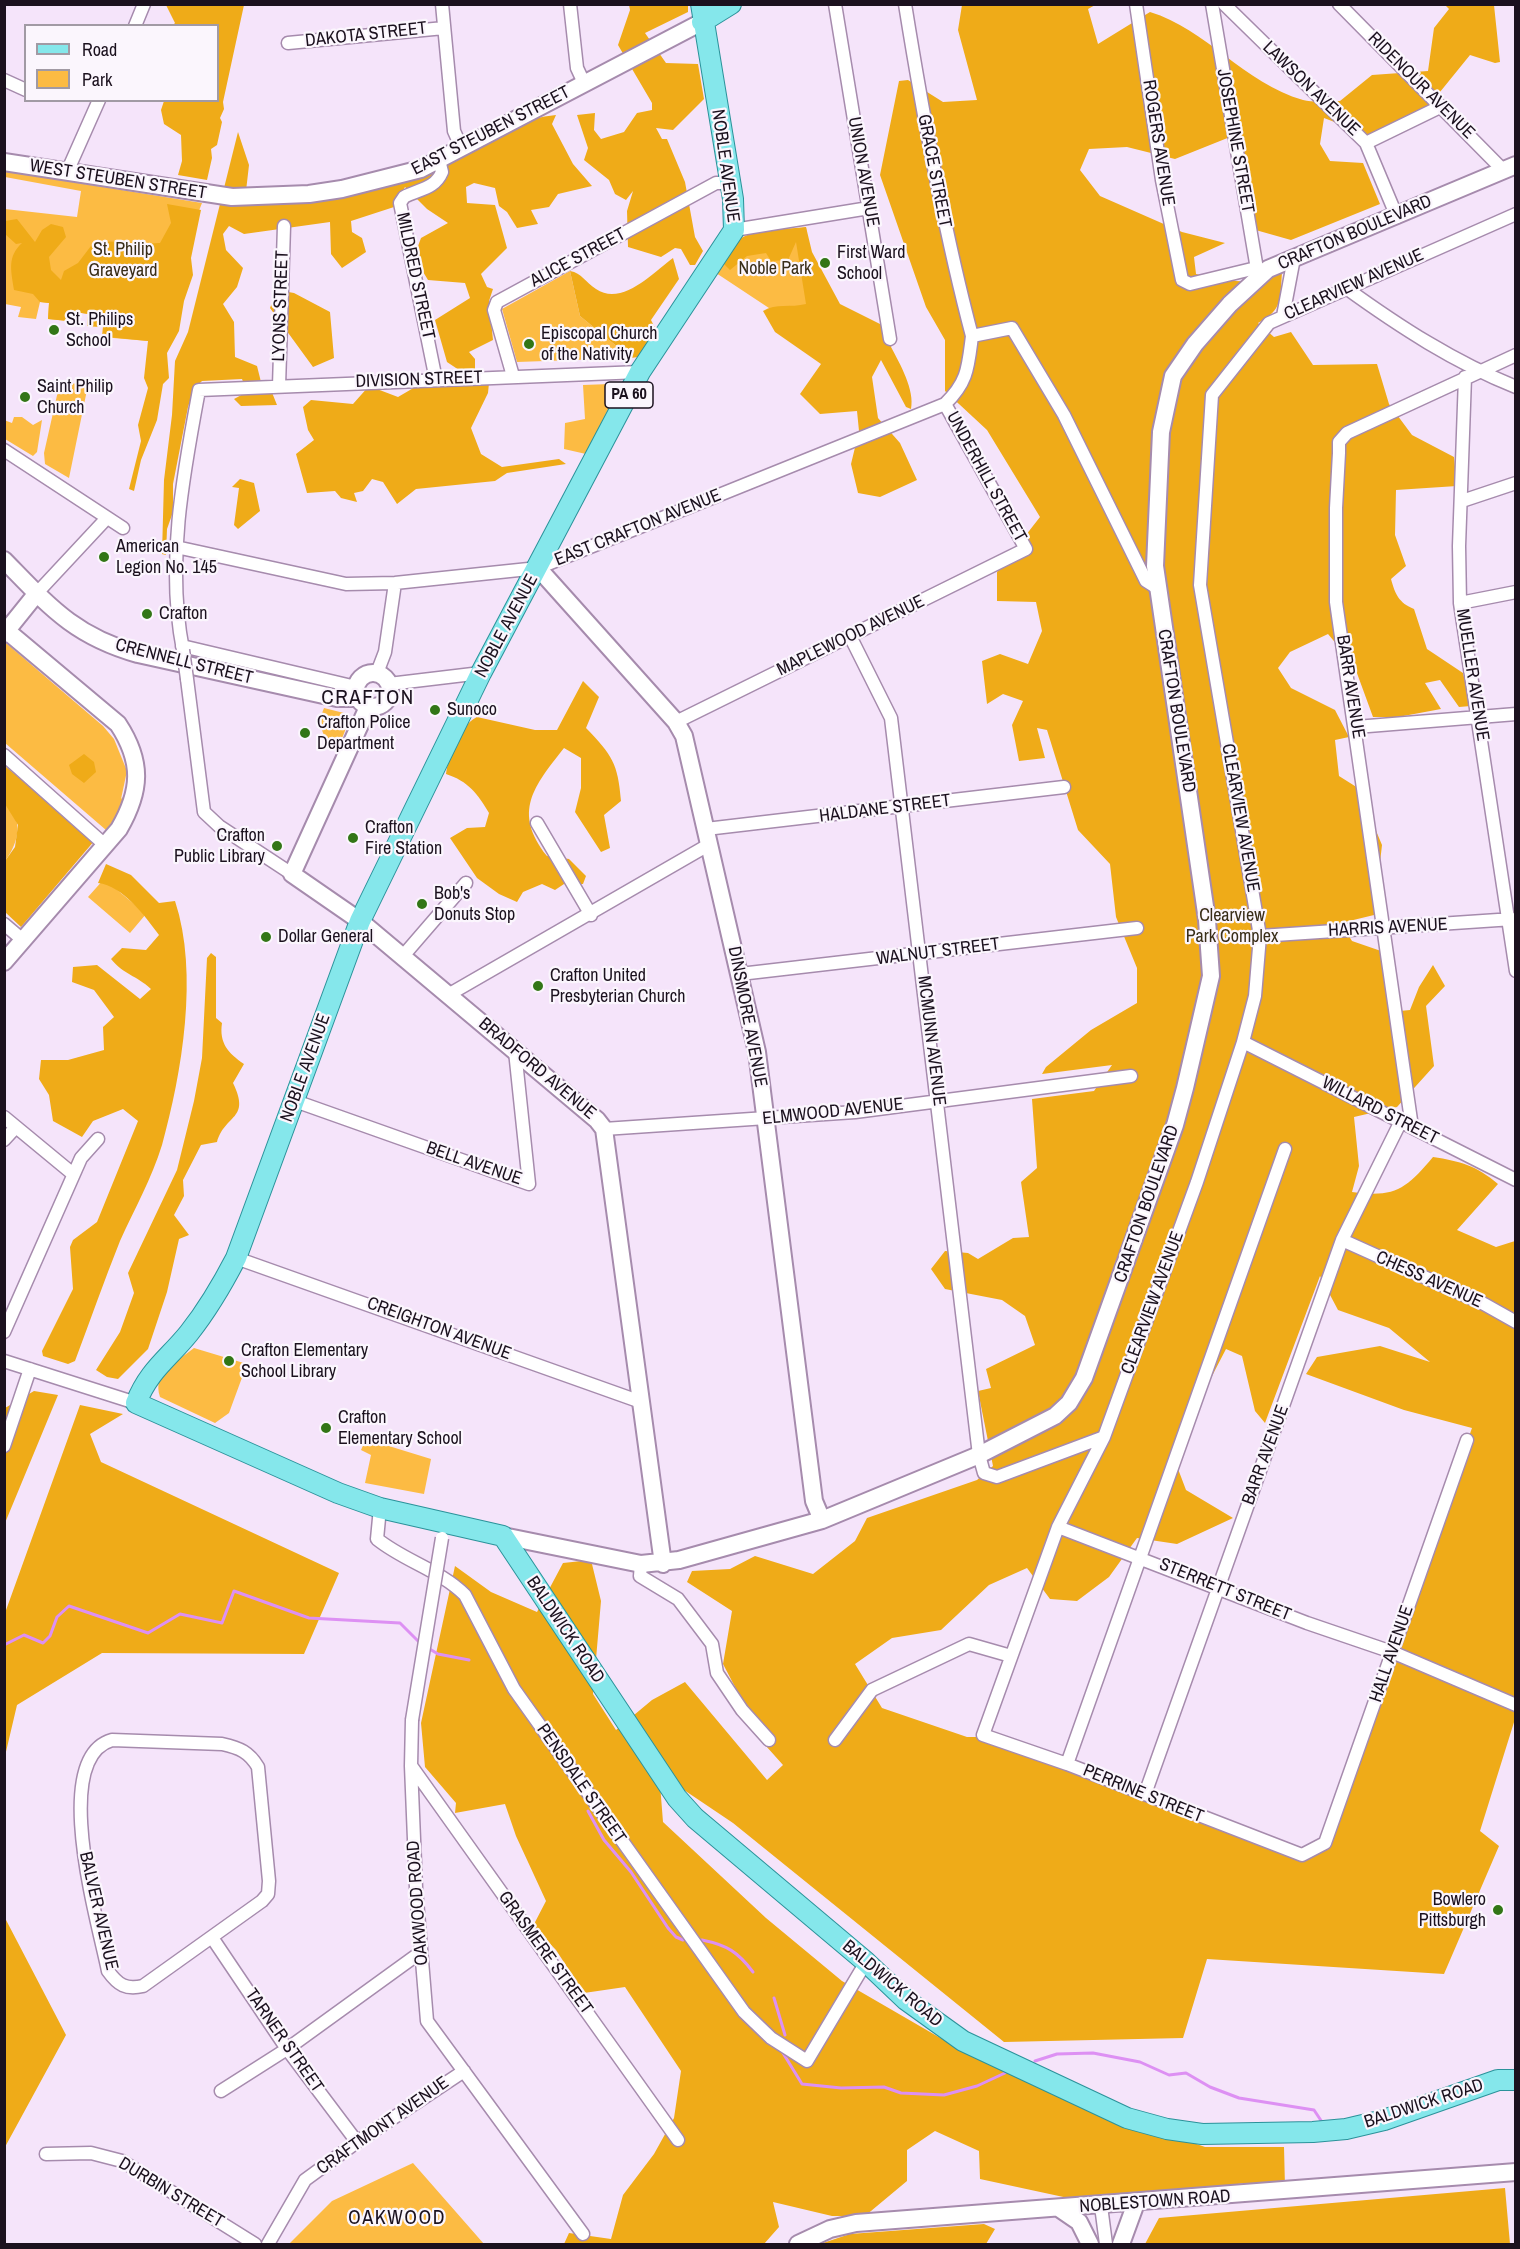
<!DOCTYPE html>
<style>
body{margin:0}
#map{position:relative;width:1520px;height:2249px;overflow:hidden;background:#f5e4fa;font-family:"Archivo Narrow",sans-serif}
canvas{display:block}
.frame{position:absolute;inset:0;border:6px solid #1b111e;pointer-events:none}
.legend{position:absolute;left:24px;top:24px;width:195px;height:78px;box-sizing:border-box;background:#fbf6fd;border:2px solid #a19aa4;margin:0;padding:8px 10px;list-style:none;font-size:18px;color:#1b111e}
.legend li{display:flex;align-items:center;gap:12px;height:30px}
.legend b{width:30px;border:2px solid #a19aa4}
</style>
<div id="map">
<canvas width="1520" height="2249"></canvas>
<div class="frame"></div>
<ul class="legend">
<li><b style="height:8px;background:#85e7eb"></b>Road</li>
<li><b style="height:16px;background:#fcbb43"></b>Park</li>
</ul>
</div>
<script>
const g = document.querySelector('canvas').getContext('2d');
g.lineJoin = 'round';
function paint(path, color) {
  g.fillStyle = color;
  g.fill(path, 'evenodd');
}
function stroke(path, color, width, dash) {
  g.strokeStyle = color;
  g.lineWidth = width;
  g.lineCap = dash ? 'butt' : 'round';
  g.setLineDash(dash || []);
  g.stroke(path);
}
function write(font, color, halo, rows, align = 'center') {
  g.font = font + ' "Archivo Narrow",sans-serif';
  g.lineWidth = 4.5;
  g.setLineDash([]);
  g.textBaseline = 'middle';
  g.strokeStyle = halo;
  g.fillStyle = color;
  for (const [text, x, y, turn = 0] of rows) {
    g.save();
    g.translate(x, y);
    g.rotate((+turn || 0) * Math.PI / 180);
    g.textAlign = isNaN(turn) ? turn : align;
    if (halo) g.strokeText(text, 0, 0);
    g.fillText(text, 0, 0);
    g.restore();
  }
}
paint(new Path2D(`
 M4,171L202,203L148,341L102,337L103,327L87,326L88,314L69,311L68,321L48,319L49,303L40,302L36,319L18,317L21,307L5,304V209L77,217L81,191L5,177Z
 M806,227L818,315L778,314L713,271L738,243Z
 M570,271L580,316L631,358L517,362L502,309Z
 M60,382L88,385L69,478L45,464L44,453Z
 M610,384L615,387L616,393L586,454L564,449L565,423L585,419L583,385Z
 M14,417H22L33,425L42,420L37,452L33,456L5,439L4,420L12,423Z
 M6,643L103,726L114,739L127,771L121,799L124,796L116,817L106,830L5,743Z
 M324,708L344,713C350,726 343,736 337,748C322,739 317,724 324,708Z
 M5,804C25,819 18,844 5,861Z
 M104,879L146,914L130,933L88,897Z
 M194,1348L247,1364L229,1413L215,1423L160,1397C152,1372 175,1363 194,1348Z
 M366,1439L431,1459L424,1494L365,1483L371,1455L361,1450Z
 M413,2163L484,2244H289L332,2201Z`), '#fcbb43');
paint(new Path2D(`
 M1097,4L1088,9L1098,44L1150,12C1206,29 1244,83 1303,100C1314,103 1329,101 1340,101L1372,75L1428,71L1434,28L1449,9L1445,5H1494L1500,62L1495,63L1470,55L1427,108L1371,136L1324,118L1320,144L1330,161L1363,163L1380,204L1291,240L1245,227L1230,137L1175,159L1127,147L1089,149L1080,170L1100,196L1182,232L1225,243L1194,257L1196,274C1228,282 1250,286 1282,272C1280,299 1283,310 1258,323L1274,337L1291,332L1313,365L1377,364L1389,404L1412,435L1454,457L1457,486L1396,490L1395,535L1406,566L1391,579C1395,594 1399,603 1414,609L1427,649L1463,673L1471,706L1459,707L1440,680L1425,683L1441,709L1398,717H1373L1354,665L1328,634L1290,652L1278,668L1291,688L1335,710L1349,737L1335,740L1339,776L1358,788L1382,845L1374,915L1341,923L1352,941L1381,951L1389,1012L1410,1010L1419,987L1433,965L1445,986L1426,1006L1434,1066L1397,1107L1354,1117L1359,1166L1352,1192C1395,1198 1406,1189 1433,1157C1460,1161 1477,1166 1498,1184L1457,1230L1496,1247L1515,1241V1719L1480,1831L1499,1846L1444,1974L1207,1959L1183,2038L1004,2042L733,1823L684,1790L660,1784L663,1822L766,1918L842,1981L949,2043L1048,2092L1205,2147H1284L1285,2187L1274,2200L1247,2183L1082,2201L980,2179L979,2151L935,2131L907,2150V2181L865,2216H832L773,2202L779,2227L764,2244H564L569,2233L611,2239L623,2195L654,2154L674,2118L681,2071L625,1987L584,1993L556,1950L533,1926L546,1901L516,1836L505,1804L455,1813L456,1803L425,1767L421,1723L455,1566L491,1592L537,1612L563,1563L591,1560L601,1601L593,1694L616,1730L652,1700L685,1682L767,1780L783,1765L766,1746L723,1664L732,1611L687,1582L692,1571L730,1569L755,1556L813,1574L855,1541L867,1518L977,1480L993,1466L978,1391L991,1388L986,1369L1035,1345L1025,1316L1002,1300L945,1289L931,1269L945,1251L968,1253L978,1259L1013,1238L1029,1237L1021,1182L1037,1168L1032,1099L1094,1091L1112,1065L1042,1074L1046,1067L1091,1030L1137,1003V968L1116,917L1110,864L1078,830L1047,730L1037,728L1045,758L1019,761L1012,725L1023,701L1003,694L987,704L982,661L1000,654L1028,664L1042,631L1036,602L997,601V572L1040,517L987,430L945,391V340L926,307L880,175L899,81L908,80L943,102L977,100L958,30L962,5ZM1320,1276L1338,1310L1389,1328L1430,1362L1380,1346L1317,1357L1306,1374L1404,1410L1472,1428L1327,1837L1309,1853L985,1737H967L882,1708L855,1664L892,1638L941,1630L989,1585L1027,1568L1050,1599L1077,1601L1109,1577L1137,1538L1177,1544L1233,1518L1186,1490L1172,1453L1226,1349L1242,1356L1255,1411L1265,1423Z
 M166,5H244L223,102L224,109L220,118L222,122L217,145L211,149L212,158L207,180L178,175L182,161L181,135L164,124L161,110L164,101L218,100V26L173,25L175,23Z
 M629,5H688V12L645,33L666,63L698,64L704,99L673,130L656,128L662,139H667L685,182L695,237L703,251L695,265H690L681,249L675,248L661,257L628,247L627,211L633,191L626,200L615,194L609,180L584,160L588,148L577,115L595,113L594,130L601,139L624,132L637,113L652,110V103L618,45L630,10Z
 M556,115L552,124L573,164L592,186L558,194L549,207L531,210L538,224L517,228L507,212L499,206L495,188L474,183L466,187L467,203L495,205L507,248L481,274L487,287L493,289L489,301L493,340L469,352L475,359V371L465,374L447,362L435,320L470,298L465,283L428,280L414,257L421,238L448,223L427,209L405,187L394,207L351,221L352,232L362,238L366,252L342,268L331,254L330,222L244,234L229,226L223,234L226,250L243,268L237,287L223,304L234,322L235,357L257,366L263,390H271L277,405L241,406L234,399L247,392L242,379L202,381L194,389L188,407L173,484V512L167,529L166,555L162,554L164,480L172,415L175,361L188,332L238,132L249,165L246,191C286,187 329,186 369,178C431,165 496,121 556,115Z
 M167,204L201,210L191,258L193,275L184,301L179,331L167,353L169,378L163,384L157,420L141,460L134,491L129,489L141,441L138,425L148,388L144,378L148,341L107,337L106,342H102L103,327L87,326L88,314L69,311L68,321L48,319L49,303L40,302L33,294L14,290C11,270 7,257 22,243L16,244L5,234V221L17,219L35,242L42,230L51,224L63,227L66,237L49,257L51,270L61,280L64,271L78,263L94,242C117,240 138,245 160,243L171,223Z
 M806,227L812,252L840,304L894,331L891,347C900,364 915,390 911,409L906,407L881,360L872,377L878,418L900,443L917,480L880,497L858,493L851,464L859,431L857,411L820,414L800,394L821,364L775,332L763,311C776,303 791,308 806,304L796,242L788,260L771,261L766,253L747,256L730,270L719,259C745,225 766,231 806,227Z
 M673,258L679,279L651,320L659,336L645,356L631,358L580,316L570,271C582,273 585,282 596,289C622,307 654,272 673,258Z
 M277,290L294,293L330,312L334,358L313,367L270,308Z
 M422,383H489L488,393L471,428L481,454L502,467L559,459L566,464L507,473L495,481L416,489L397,504L383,482L372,479L363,491L354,493L357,502L341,498L335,491L307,493L296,454L314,440L308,430L303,407L311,400L353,404L369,386L398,397Z
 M240,479L254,483L260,511L238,529L234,525L239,488L232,487Z
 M583,681L599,697L586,728C612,755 618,763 621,801L604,815L610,848L601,852L575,812L581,788V758L564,748C534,786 512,812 547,856L569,859L586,876L583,884H564L555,890L542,884L523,892L517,902L499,894L477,878L450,838L467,828L485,827L489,813C478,794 468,781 446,774C449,754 458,727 477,717L535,730H557Z
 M84,754L94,762L96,772L84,783L72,774L69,765Z
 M5,766L95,840L21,927L5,912V861L15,847L18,825L5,804Z
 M106,864L131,875L159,903L175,901C199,973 182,1073 162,1145C152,1178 134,1210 120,1241C104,1281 90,1321 75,1361L68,1364L43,1356L42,1351L73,1289L70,1247L73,1240L97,1222L138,1121L123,1109L93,1121L82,1137L53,1121L49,1095L39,1079L41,1060H68L104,1050L103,1027L114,1017L94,990L72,982L73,967L97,965L140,999L151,989C136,975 124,975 111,959L122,948L146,950L159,935C145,916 123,886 98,883Z
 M211,953L216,957V1018L222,1023C219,1043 228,1053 244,1064L233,1083C251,1120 225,1114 217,1142L201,1145L183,1180L184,1196L174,1215L189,1235L179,1239L167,1292L148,1349L118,1379L107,1377L96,1370L120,1332L134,1293L128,1273L177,1170L194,1101L202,1058L207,958Z
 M34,1391L58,1395L5,1523V1408Z
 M80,1405L123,1414L90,1434L101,1462L339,1573L304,1654L102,1653L17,1705L5,1756V1613Z
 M5,1918L66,2035L5,2147Z
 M1505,2188L1510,2244H1145L1159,2218Z
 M984,2224L995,2229L986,2244H820L850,2234Z`), '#efab18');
stroke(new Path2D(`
 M4,1645L24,1635L43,1643L50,1636L57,1617L69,1606L148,1633L180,1614L222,1623L234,1591L309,1618L400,1623L422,1645
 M428,1648L438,1654L469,1660
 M588,1811L604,1840L631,1872L668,1928L676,1937L683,1940
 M702,1940C727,1945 738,1952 753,1972
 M774,1998L785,2035
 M783,2053L802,2084L841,2088L884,2087L901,2093L944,2095L977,2086L1005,2073
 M1035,2061L1057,2054L1093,2053L1140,2062L1169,2075L1186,2073L1210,2087L1239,2098L1314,2110L1322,2122`), '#dd90f3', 3);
const street = new Path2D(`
 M442,4L454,131L462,149
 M570,4L577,68L584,83
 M835,4L890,339
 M905,4C923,116 943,226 972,336
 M1136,4L1162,180L1182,280L1190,284L1256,268
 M1212,4L1258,275
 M1224,4L1366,143L1397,217
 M1339,4L1502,169
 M135,26L144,4
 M288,43L444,28
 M4,80L26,90
 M1366,143L1442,106
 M67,172L99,100
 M734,230L869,208
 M1346,288C1400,327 1454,362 1516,387
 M1283,316L1294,258
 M513,376L494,310L497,302L716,183H730
 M1465,377L1459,546L1460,603L1516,971
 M436,380L400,203L404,197C419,189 435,189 442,172L439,160
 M279,386L284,226
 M4,450L123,528
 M1462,501L1516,483
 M176,547L346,584L395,583L538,568L945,404C968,382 968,367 972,336L1012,328L1064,415L1146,581L1157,588
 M37,593L106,519
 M1460,603L1516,592
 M850,636L891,718L979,1455L984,1473L997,1477L1104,1437
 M182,646L356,687
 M183,650C166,564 183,475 199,390L640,372
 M377,673L385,652L395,583
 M187,679L204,812L219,826L292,874
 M389,684L481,673
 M676,722L1026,549L945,404
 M1356,727L1516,714
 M4,755L105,845
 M537,823L591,915
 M706,829L1064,787
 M4,924L24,941
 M1260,936L1513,919
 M403,956L466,883
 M740,974L1137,928
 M448,995L710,844
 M1243,1042L1516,1180
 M295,1101L529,1184L515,1051
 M4,1117L73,1174
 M1412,1127L1336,602V508L1339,453V442L1347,433L1516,355
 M604,1129L855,1112L1131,1076
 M4,1140L16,1127
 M1342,1240L1484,1304L1516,1322
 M236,1258L641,1402
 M4,1332L81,1158L98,1139
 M4,1361L136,1403
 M1467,1440L1325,1843L1302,1855L1067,1764L983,1735L1058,1527L1104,1437L1197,1182L1243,1042L1255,996L1260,936L1200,585L1212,395L1269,323L1516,214
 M4,1446L30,1369
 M380,1508L377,1539C404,1561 440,1570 465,1595L514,1689L744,2012L771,2038L807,2061L866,1962
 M1058,1527L1307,1623L1392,1652L1516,1705
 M641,1564L640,1576L678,1599L712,1644L717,1673L742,1710L769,1740
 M412,1720L411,1766L416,1888L427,2021L583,2234
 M112,1740L222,1744C240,1748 249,1752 258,1767L269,1881L268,1894L262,1901L143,1986C126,1990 118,1985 108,1971C99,1925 49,1758 112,1740Z
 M835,1740L872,1690L969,1644L1011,1656
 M1067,1764L1285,1149
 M412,1767L678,2140
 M1145,1794L1342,1240L1401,1121
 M213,1939L287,2049L357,2142
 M221,2091L287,2049L421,1952
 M46,2154L91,2153L122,2161L255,2244
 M1101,2206L1106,2244
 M268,2244L305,2180L357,2142L464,2071`);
const secondary = new Path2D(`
 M4,162L232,197L309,194L342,189L421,169L702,22
 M4,560C49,606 74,636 138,654L337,698H357
 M538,568L676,722L684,736L757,1052L814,1501L822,1520
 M4,634L37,593
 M356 690a17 17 0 1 1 34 0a17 17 0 1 1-34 0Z
 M368,707L292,874L360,921L597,1120L604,1129L663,1564
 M4,962L119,829C141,791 143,762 118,724L7,631
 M503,1536L641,1564L679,1560L822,1520L979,1455L1055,1416L1069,1403L1084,1378L1175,1125L1185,1088L1211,976L1207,920L1155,566L1161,432L1173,376L1195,344L1230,304L1268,269L1516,165
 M1060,2209L1079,2222L1090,2244
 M798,2244L830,2229L856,2223L1516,2172
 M1121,2244L1136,2203`);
const primary = new Path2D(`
 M701,4L733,199L734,230L640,372L481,673L360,921L236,1258C222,1285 208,1309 189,1333C168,1359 149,1370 136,1403L338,1493L380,1508L503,1536L677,1798L695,1818L866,1962L906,2000L963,2041L1127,2118L1167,2129L1202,2134L1313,2132L1346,2129L1384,2120L1498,2080H1516
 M702,22L731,4`);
stroke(street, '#a68bad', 15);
stroke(secondary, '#a68bad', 20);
stroke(primary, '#2b929a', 22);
stroke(street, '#fff', 12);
stroke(secondary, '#fff', 16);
stroke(primary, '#85e7eb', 20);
const streetBridge = new Path2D(`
 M183,650L187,679
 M412,1720L442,1538`);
stroke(streetBridge, '#a68bad', 15, []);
stroke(streetBridge, '#fff', 12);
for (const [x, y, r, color] of [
 [825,263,6,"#327616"],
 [54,330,6,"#327616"],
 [529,344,6,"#327616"],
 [25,397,6,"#327616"],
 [104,557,6,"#327616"],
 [147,614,6,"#327616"],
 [435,710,6,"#327616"],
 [305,733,6,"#327616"],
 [353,838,6,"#327616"],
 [277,846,6,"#327616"],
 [422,904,6,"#327616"],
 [266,937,6,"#327616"],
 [538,986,6,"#327616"],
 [229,1361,6,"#327616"],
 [326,1428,6,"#327616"],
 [1498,1910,6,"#327616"]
]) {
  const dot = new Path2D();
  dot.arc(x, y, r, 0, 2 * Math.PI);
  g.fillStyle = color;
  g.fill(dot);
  stroke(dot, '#fbf6fd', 2);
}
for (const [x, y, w] of [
 [629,395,48]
]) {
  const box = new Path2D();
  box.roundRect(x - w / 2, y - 13, w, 26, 4.5);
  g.fillStyle = '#fbf6fd';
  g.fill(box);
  stroke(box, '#1b111e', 1.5);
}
write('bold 16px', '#1b111e', null, [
 ["PA 60",629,395]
]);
write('18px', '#1b111e', '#fbf6fd', [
 ["DAKOTA STREET",366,35,-6],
 ["RIDENOUR AVENUE",1421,86,45],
 ["LAWSON AVENUE",1311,89,44],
 ["EAST STEUBEN STREET",491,131,-27],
 ["JOSEPHINE STREET",1235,141,80],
 ["ROGERS AVENUE",1158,143,81],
 ["NOBLE AVENUE",725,166,82],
 ["GRACE STREET",934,171,79],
 ["UNION AVENUE",863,172,80],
 ["WEST STEUBEN STREET",118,180,9],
 ["CRAFTON BOULEVARD",1355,233,-23],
 ["ALICE STREET",578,258,-28],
 ["MILDRED STREET",415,276,78],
 ["CLEARVIEW AVENUE",1354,285,-24],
 ["LYONS STREET",281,306,-88],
 ["DIVISION STREET",419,380,-2],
 ["UNDERHILL STREET",986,477,61],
 ["EAST CRAFTON AVENUE",638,528,-22],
 ["NOBLE AVENUE",507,626,-62],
 ["MAPLEWOOD AVENUE",851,636,-26],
 ["CRENNELL STREET",184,662,14],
 ["MUELLER AVENUE",1472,675,81],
 ["BARR AVENUE",1350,687,81],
 ["CRAFTON BOULEVARD",1176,711,81],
 ["HALDANE STREET",885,809,-7],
 ["CLEARVIEW AVENUE",1240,818,80],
 ["HARRIS AVENUE",1388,928,-3],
 ["WALNUT STREET",938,952,-7],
 ["DINSMORE AVENUE",747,1017,79],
 ["MCMUNN AVENUE",931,1041,83],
 ["NOBLE AVENUE",306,1068,-70],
 ["BRADFORD AVENUE",537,1069,40],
 ["WILLARD STREET",1380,1111,27],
 ["ELMWOOD AVENUE",833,1112,-6],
 ["BELL AVENUE",474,1164,19],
 ["CRAFTON BOULEVARD",1147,1204,-71],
 ["CHESS AVENUE",1429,1280,24],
 ["CLEARVIEW AVENUE",1153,1303,-70],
 ["CREIGHTON AVENUE",439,1329,20],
 ["BARR AVENUE",1266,1455,-70],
 ["STERRETT STREET",1225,1590,22],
 ["BALDWICK ROAD",565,1630,56],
 ["HALL AVENUE",1392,1654,-71],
 ["PENSDALE STREET",581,1784,55],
 ["PERRINE STREET",1143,1794,22],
 ["OAKWOOD ROAD",418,1903,-94],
 ["BALVER AVENUE",98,1911,77],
 ["GRASMERE STREET",545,1953,54],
 ["BALDWICK ROAD",892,1984,40],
 ["TARNER STREET",284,2041,55],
 ["BALDWICK ROAD",1424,2104,-18],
 ["CRAFTMONT AVENUE",383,2126,-35],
 ["DURBIN STREET",171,2193,31],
 ["NOBLESTOWN ROAD",1155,2202,-4]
]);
write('18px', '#392d18', '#fbf6fd', [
 ["St. Philip",123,250],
 ["Graveyard",123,271],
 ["Noble Park",775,269],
 ["Clearview",1232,916],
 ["Park Complex",1232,937]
]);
write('18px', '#1b111e', '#fbf6fd', [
 ["First Ward",837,253],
 ["School",837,274],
 ["St. Philips",66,320],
 ["School",66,341],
 ["Episcopal Church",541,334],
 ["of the Nativity",541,355],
 ["Saint Philip",37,387],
 ["Church",37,408],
 ["American",116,547],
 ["Legion No. 145",116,568],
 ["Crafton",159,614],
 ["Sunoco",447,710],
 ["Crafton Police",317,723],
 ["Department",317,744],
 ["Crafton",365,828],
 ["Fire Station",365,849],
 ["Crafton",265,836,"right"],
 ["Public Library",265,857,"right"],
 ["Bob's",434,894],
 ["Donuts Stop",434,915],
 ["Dollar General",278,937],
 ["Crafton United",550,976],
 ["Presbyterian Church",550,997],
 ["Crafton Elementary",241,1351],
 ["School Library",241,1372],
 ["Crafton",338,1418],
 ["Elementary School",338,1439],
 ["Bowlero",1486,1900,"right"],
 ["Pittsburgh",1486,1921,"right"]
], 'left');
g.letterSpacing = '1.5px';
write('20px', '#1b111e', '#fbf6fd', [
 ["OAKWOOD",397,2219]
]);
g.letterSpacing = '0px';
g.letterSpacing = '1.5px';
write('21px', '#1b111e', '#fbf6fd', [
 ["CRAFTON",368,698]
]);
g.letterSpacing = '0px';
</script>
